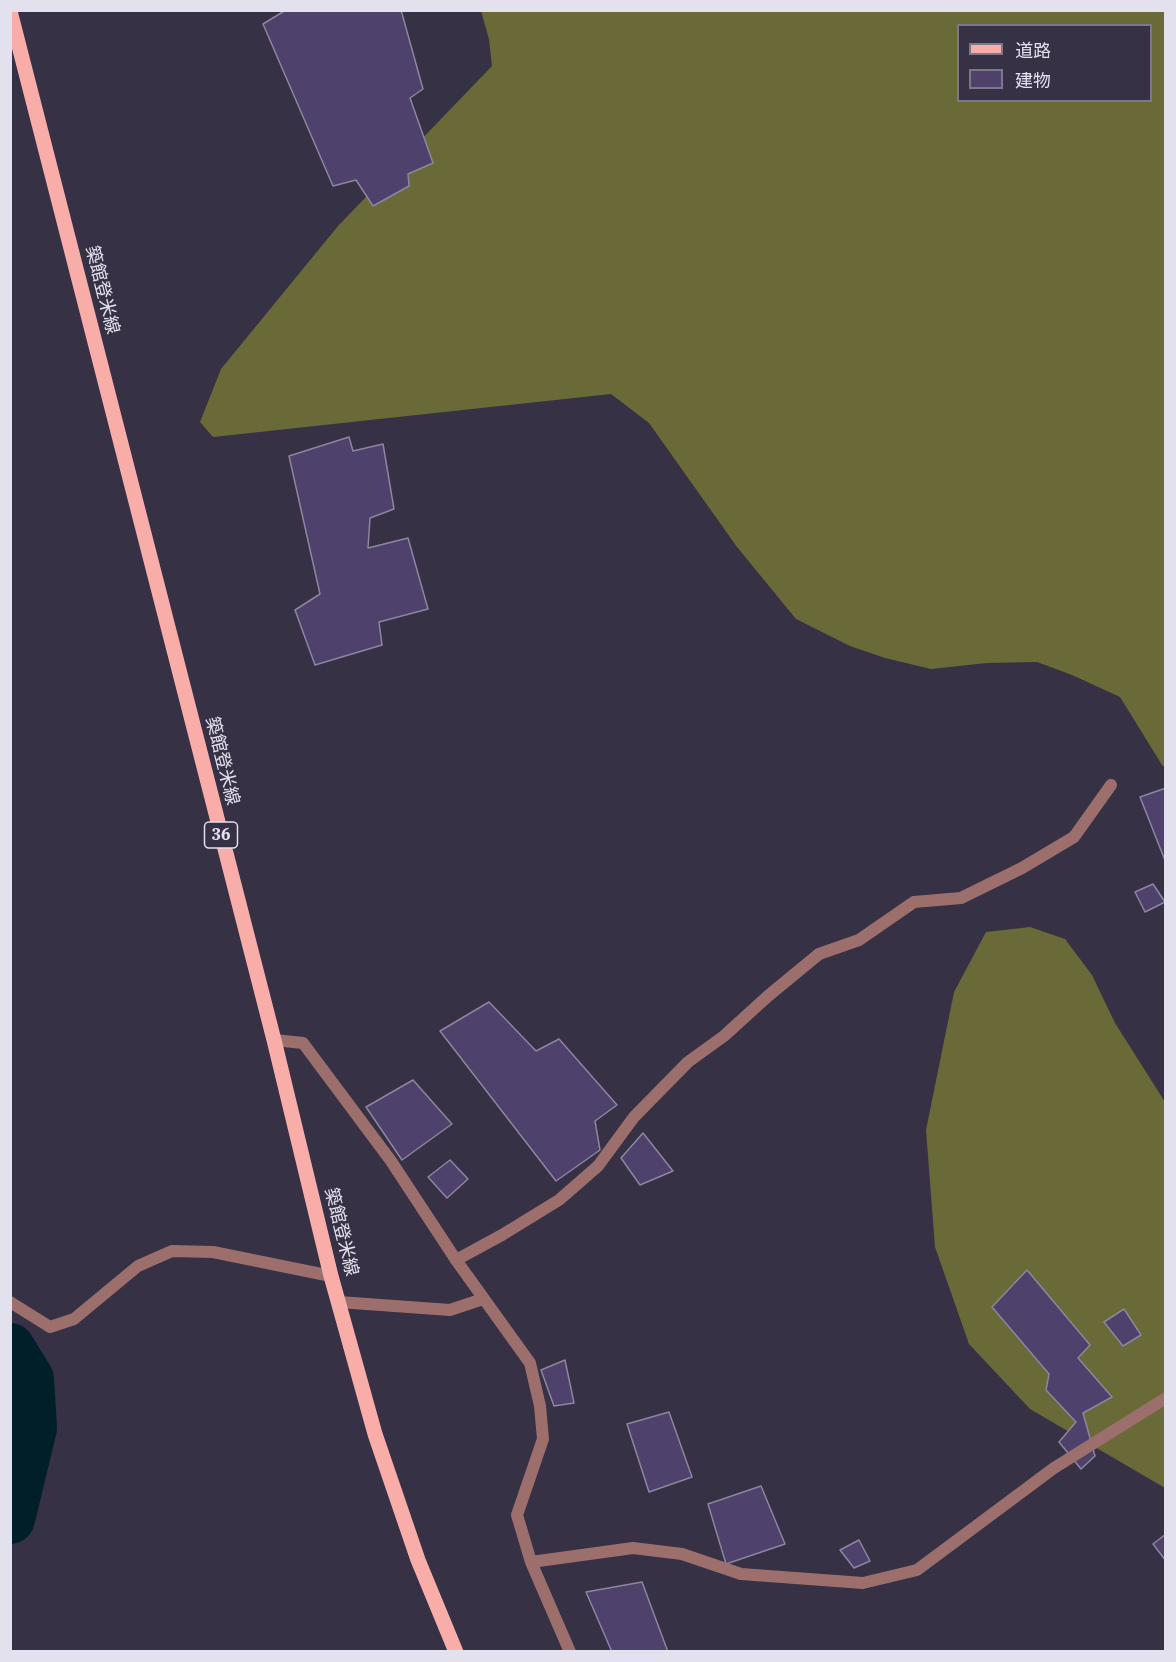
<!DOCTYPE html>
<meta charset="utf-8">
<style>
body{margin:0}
#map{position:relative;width:1176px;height:1662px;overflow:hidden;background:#363145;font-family:"IBM Plex Serif","Noto Sans JP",serif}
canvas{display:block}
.frame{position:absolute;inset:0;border:12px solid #e4e1ee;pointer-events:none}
.legend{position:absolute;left:957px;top:24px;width:195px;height:78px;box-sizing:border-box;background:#363145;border:2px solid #7c7789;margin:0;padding:8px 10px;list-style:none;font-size:18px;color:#e4e1ee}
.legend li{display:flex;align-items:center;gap:12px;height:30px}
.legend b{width:30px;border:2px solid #7c7789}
</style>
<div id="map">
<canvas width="1176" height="1662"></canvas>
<div class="frame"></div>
<ul class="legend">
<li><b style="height:8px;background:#f9ada9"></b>道路</li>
<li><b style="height:16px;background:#4e416c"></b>建物</li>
</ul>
</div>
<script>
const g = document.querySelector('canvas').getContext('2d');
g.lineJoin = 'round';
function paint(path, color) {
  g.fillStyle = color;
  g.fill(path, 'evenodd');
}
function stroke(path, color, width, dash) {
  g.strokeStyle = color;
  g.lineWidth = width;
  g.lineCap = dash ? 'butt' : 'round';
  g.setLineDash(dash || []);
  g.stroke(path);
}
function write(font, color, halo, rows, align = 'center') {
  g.font = font + ' "IBM Plex Serif","Noto Sans JP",serif';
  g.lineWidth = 4.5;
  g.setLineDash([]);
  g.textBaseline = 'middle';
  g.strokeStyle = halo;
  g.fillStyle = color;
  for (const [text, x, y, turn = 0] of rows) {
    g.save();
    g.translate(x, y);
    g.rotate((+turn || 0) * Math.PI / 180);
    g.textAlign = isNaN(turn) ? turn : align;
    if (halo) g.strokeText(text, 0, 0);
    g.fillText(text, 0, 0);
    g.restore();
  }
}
paint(new Path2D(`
 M481,11H1165V767L1162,765L1120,697L1072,675L1037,662L987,663L931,669L885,658L850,646L796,619L737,547L649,423L611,394L213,437L200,422L221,369L338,226L492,66L489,39ZM958,26H1150V100H958Z
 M1030,927L1065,939L1092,975L1115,1023L1165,1102V1488L1030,1409L969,1344L935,1247L926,1130L954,992L986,932Z`), '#696a38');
stroke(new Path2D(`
 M10,1348L29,1379L32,1428L10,1519`), '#001f29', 50);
const building = new Path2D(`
 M286,10H401L423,89L410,98L433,163L408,174L409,186L373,206L356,180L333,186L263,24Z
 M349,437L353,451L383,444L394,509L370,518L368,548L408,538L428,609L379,622L382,645L315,665L295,610L320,594L289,456Z
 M1166,788V863L1140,797Z
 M1153,884L1165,902L1145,912L1135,892Z
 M489,1002L536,1051L559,1039L617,1105L595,1121L600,1150L556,1181L440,1031Z
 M413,1080L452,1124L402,1160L366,1107Z
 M643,1133L673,1171L640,1185L621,1158Z
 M450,1160L468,1179L447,1198L428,1177Z
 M1027,1270L1090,1345L1078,1358L1112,1397L1083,1413L1095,1456L1081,1469L1059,1442L1076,1422L1046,1390L1049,1374L992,1307Z
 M1124,1309L1141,1335L1123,1346L1104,1322Z
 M565,1360L574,1403L554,1406L541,1370Z
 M669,1412L692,1477L649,1492L627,1424Z
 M761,1486L785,1544L726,1564L708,1504Z
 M1166,1534V1561L1153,1544Z
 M859,1540L870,1561L854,1568L840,1550Z
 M642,1582L668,1652H612L586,1592Z`);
paint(building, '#4e416c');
stroke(building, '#8c869e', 1.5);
stroke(new Path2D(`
 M456,1260L502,1235L559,1200L598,1166L634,1117L688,1062L724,1036L768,996L819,954L859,940L914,902L961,898L1022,868L1074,837L1111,785
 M10,1302L50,1327L74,1319L138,1266L172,1251L213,1252L331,1276
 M339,1302L450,1310L483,1299`), '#9d6f6c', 12);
stroke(new Path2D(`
 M274,1040L303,1043L391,1161L456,1260L530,1363L540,1406L543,1439L517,1515L531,1562L570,1652
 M531,1562L633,1548L682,1554L741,1574L863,1583L917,1570L1054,1468L1166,1398`), '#9d6f6c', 12);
stroke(new Path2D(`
 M10,11L274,1040L331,1276L375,1434L418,1560L456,1652`), '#f9ada9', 15);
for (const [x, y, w] of [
 [221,835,33]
]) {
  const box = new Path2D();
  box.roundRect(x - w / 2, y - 13, w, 26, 4.5);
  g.fillStyle = '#363145';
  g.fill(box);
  stroke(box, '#e4e1ee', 1.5);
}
write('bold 16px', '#e4e1ee', null, [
 ["36",221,835]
]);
write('18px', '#e4e1ee', '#363145', [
 ["築館登米線",102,290,76],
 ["築館登米線",222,761,76],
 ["築館登米線",341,1232,76]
]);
</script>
